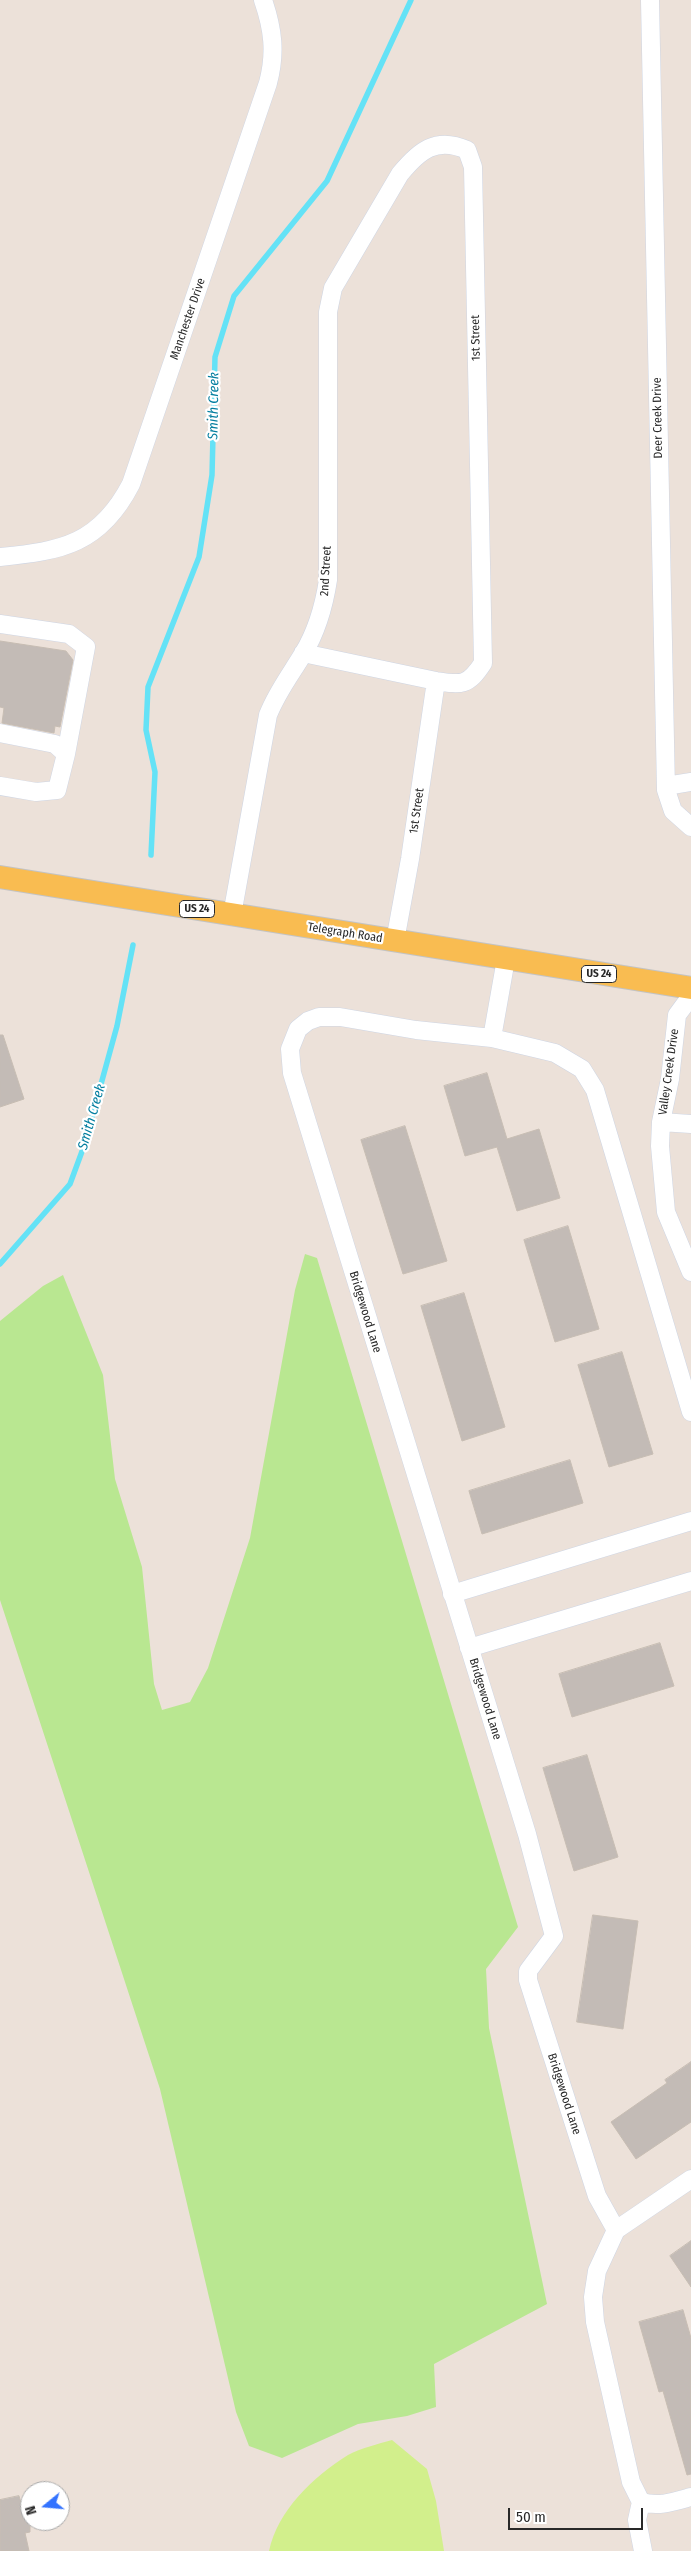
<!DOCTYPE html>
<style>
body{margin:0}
#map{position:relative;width:691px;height:2551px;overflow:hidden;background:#ece1d9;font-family:"Fira Sans Condensed",sans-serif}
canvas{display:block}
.north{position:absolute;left:20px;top:2481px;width:50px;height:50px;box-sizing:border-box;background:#fff;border:1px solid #a9a9a9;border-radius:50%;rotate:253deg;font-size:14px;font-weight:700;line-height:20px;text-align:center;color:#282828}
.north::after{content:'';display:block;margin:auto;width:18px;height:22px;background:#3373ff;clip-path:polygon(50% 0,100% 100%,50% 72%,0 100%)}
.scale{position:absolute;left:508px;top:2508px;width:135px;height:22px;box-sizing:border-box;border:2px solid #282828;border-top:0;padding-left:6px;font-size:15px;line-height:18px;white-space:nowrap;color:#282828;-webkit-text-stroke:4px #fff;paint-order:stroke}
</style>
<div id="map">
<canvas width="691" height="2551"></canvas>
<div class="north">N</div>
<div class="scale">50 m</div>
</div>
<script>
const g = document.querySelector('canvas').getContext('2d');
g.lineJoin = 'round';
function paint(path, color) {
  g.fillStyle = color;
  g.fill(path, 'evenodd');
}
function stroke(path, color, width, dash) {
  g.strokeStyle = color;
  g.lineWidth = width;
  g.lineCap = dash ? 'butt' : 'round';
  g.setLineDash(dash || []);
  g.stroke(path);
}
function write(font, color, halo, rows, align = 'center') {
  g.font = font + ' "Fira Sans Condensed",sans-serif';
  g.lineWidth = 4.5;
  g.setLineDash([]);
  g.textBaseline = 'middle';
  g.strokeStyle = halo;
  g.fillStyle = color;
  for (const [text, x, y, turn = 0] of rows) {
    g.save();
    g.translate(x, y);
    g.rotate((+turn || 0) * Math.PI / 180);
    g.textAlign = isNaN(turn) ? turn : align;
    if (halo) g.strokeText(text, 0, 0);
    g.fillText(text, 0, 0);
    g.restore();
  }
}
paint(new Path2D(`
 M305,1254L317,1258L518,1927L486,1969L489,2028L547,2304L434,2364L436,2407L407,2416L358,2424L282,2458L249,2446L236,2412L160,2089L0,1600V1321L43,1286L63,1275L103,1375L115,1479L142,1567L154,1684L162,1710L190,1702L208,1668L250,1538L295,1290Z`), '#b9e791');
paint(new Path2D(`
 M392,2440L427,2469L436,2501L444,2551H269C278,2510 313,2477 348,2455C361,2448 378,2444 392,2440Z`), '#d2ef8c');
stroke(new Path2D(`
 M151,855L155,772L146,730L148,687L199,557L212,475L215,357L234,296L327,181L411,0
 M0,1264L70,1184L84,1146L117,1026L133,945`), '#64e2f6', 5.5);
const building = new Path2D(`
 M0,641L66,651L73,660L60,727L55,726L54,733L2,723L4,708L0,707Z
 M0,1035H3L24,1099L0,1107Z
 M487,1073L507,1139L539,1129L560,1198L517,1211L497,1147L465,1156L444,1086Z
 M405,1126L447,1261L403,1274L361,1140Z
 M568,1226L599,1329L555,1342L524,1240Z
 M464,1293L505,1427L462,1441L421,1306Z
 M622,1352L653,1454L609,1467L578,1365Z
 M570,1460L583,1503L482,1534L469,1491Z
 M660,1643L674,1686L572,1717L559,1674Z
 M587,1755L618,1857L574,1871L543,1768Z
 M593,1915L638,1921L623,2029L577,2022Z
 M691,2062V2122L636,2159L611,2122L667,2083L665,2080Z
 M691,2241V2287L670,2256Z
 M683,2310L691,2338V2474L687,2475L663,2391L659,2392L639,2322Z
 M19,2496L23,2509L30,2507V2532L25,2533L29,2551H0V2500Z`);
paint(building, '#c3bbb6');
stroke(building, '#c7bdb3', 1);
const minor = new Path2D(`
 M650,0L666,790L673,811L691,827
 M0,557C62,551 100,544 131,484L268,83C276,53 273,29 263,0
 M0,624L69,634L86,647L66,754
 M303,653L436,681
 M0,733L55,744L66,754L57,790L36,792L0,786
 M666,786L691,782
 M232,915L268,715C277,692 291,674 303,654C317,631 324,606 328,580V312L333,288L400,174C419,151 436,136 467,150L473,167L483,663C468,686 462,685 436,681L410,859L395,941
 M691,996L677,1015L670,1079L661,1122L660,1146L666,1212L691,1272
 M492,1038L506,959
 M661,1122L691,1124
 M691,1412L595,1090L582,1069L555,1053L492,1038L416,1030L340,1017H319L308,1021L298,1029L290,1049L292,1073L527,1834L554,1936L528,1971V1980L597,2196L616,2230L597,2271L593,2297L595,2322L631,2482L641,2502C659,2507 673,2502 691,2497
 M452,1594L691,1521
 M469,1648L691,1581
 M616,2230L691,2179
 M641,2502L637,2520L643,2551`);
const major = new Path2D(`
 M0,877L691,988`);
stroke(minor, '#ced5e3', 19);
stroke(major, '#c3c3c3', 24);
stroke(minor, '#fff', 18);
stroke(major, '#f9bc51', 22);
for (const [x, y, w] of [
 [197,909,35],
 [599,974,35]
]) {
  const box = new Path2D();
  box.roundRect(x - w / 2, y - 8.5, w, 17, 4);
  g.fillStyle = '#fff';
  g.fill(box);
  stroke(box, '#282828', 1);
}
write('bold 11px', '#282828', null, [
 ["US 24",197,909],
 ["US 24",599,974]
]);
write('12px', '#282828', '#fff', [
 ["Manchester Drive",188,319,-71],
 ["1st Street",476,338,-91],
 ["Deer Creek Drive",658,418,-91],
 ["2nd Street",326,571,-87],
 ["1st Street",417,811,-82],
 ["Telegraph Road",345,933,9],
 ["Valley Creek Drive",669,1072,-82],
 ["Bridgewood Lane",365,1312,73],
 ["Bridgewood Lane",485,1699,73],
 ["Bridgewood Lane",564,2094,72]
]);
write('italic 14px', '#057fa0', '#fff', [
 ["Smith Creek",214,406,-89],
 ["Smith Creek",92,1117,-74]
]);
</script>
